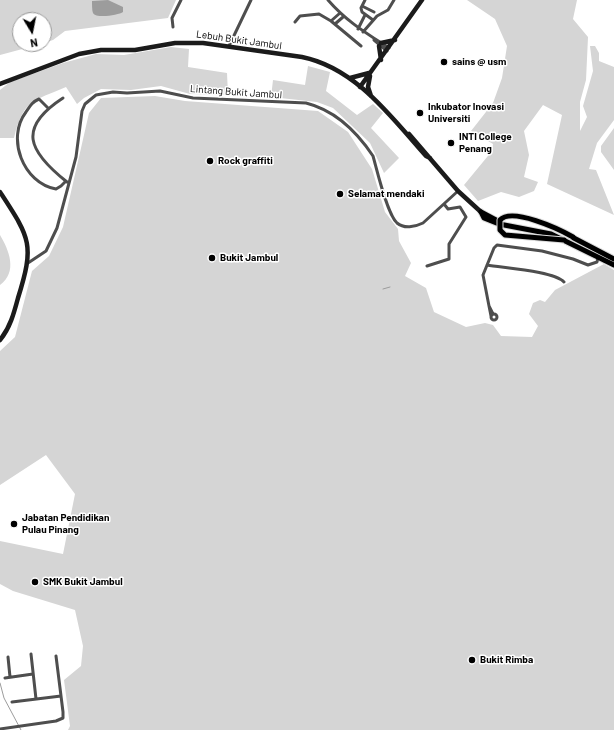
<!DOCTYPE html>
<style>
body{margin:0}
#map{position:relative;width:614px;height:730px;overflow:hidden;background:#fff;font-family:Barlow,sans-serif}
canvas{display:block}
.north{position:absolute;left:12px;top:12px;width:40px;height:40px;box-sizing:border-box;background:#fff;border:1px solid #999;border-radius:50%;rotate:170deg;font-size:11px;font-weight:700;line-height:16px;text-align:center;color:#000}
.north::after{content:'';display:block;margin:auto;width:14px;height:18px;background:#000;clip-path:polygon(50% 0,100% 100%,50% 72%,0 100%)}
</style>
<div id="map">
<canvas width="614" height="730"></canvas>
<div class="north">N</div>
</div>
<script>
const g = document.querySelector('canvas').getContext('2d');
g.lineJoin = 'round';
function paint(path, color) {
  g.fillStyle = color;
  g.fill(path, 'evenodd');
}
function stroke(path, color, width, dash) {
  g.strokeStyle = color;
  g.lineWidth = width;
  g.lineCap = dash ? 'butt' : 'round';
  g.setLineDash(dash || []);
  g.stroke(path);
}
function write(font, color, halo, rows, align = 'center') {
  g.font = font + ' Barlow,sans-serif';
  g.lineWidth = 3;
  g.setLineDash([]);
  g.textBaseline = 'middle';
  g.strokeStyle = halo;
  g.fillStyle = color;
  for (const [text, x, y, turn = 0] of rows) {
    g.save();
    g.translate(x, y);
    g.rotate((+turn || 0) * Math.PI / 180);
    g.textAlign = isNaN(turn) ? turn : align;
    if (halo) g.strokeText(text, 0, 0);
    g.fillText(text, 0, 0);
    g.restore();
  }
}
paint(new Path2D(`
 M0,0H176L168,18L65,31L53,40L44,43V20H20V44H41L0,55Z
 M467,0H577L573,19L588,37L586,80L580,102V131L587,117L583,106L593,71L590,46H595L599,53V61L614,67V120L597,143L589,169L596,170L614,215L547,184L562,115L543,105L524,131L529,155L524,177L538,182L534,191L519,197L501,192L478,201L464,185L492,151L493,144L471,131L493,103L502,78L507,46L495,19Z
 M171,47L189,49L188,67L227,73L228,95L190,94L161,86L131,90L101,89L84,98L77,104L66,87C33,101 23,100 14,138H0V90L10,82L63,63L96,54L124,55Z
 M308,66L330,72L326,91L357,115L373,104L383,113L371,128L399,158L384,173L370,143L333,108L317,102L271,97L273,80L305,85Z
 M155,96L185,101L318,111L348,132L372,169L385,212L398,229L399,241L411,263L405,276L426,288L434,312L466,327L485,323L493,325L501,336L532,337L538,326L529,314L533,303L540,300L545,302L555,290L604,264L614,270V730H68L70,726L64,680L81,666L83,646L75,610L13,591L0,584V541L63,554L75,494L46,455L0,485V351L15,337L32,271L49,256L63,227L89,113L101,98Z
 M614,128V170L601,152V146Z
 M0,235C9,250 18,272 0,285Z`), '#d5d5d5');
paint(new Path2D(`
 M108,0L123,7V12C119,15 96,19 93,13C92,11 92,4 92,1Z`), '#9c9c9c');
stroke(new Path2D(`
 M383,289L390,287
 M0,683L4,698L21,730`), '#9c9c9c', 1);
const primary = new Path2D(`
 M481,212L484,218L499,224L551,234L614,265
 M481,212L496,220
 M570,236L614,259`);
stroke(primary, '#dbdbdb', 7);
stroke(new Path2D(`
 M328,0C346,21 366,33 389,48
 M365,0L361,8L362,12L373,20
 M362,6L374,12
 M331,21L340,13
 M295,22L300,16L319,14L331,21L361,46
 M335,24L343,17
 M173,27L172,18L181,0
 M358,29L365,15
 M363,32L377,16L388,10L394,0
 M374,40L387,51
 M229,46L251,0
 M63,98C17,128 28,151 67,182
 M48,108L39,99C32,102 30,106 26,112C6,138 23,183 56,189L61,186L66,181
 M28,263L46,251L57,228L76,157L82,111L85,104L96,95L113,92L127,93L160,91L193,98L306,103C334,110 357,132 373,156C377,170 387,214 397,223C404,229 415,227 423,223L458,191
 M487,265C504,268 554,271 564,282
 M427,266L449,259V244L466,217L460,207L448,209L444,204
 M489,306L483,275L494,248L497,245L542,251L573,259L588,265L597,262L598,257
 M491 317a3 3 0 1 1 6 0a3 3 0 1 1-6 0Z
 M491,316L489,306L493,314
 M31,654L36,699
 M8,657L10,677
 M5,678L33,674
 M12,702L61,696
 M0,729L56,721L63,718V712L56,656`), '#4e4e4e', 3);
stroke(new Path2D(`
 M381,43L395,40
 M379,46L381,60
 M370,76L368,87L371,96
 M350,78L369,73
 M0,84L79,54L101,50H135L175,43H203L302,57C356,68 391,117 426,156L430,158
 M360,87L422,0
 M409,134L458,191L481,212
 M0,192C30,238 35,244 18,298C14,313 10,328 0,340`), '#1b1b1b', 4.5);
stroke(primary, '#000', 5);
const primaryBridge = new Path2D(`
 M564,240L505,235L500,230V220C512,207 559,229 573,237`);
stroke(primaryBridge, '#dbdbdb', 7, []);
stroke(primaryBridge, '#000', 5);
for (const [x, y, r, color] of [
 [444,62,4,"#000"],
 [420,113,4,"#000"],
 [451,143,4,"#000"],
 [210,161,4,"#000"],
 [340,194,4,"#000"],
 [212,258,4,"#000"],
 [14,524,4,"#000"],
 [35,582,4,"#000"],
 [472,660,4,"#000"]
]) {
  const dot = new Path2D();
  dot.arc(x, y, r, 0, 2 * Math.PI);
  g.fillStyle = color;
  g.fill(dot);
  stroke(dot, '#fff', 1.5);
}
write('10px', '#000', '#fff', [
 ["Lebuh Bukit Jambul",239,40,8],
 ["Lintang Bukit Jambul",236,92,4]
]);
write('bold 10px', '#000', '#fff', [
 ["sains @ usm",452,62],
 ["Inkubator Inovasi",428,107],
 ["Universiti",428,119],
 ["INTI College",459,137],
 ["Penang",459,149],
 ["Rock graffiti",218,161],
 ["Selamat mendaki",348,194],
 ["Bukit Jambul",220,258],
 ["Jabatan Pendidikan",22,518],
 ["Pulau Pinang",22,530],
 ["SMK Bukit Jambul",43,582],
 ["Bukit Rimba",480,660]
], 'left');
</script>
